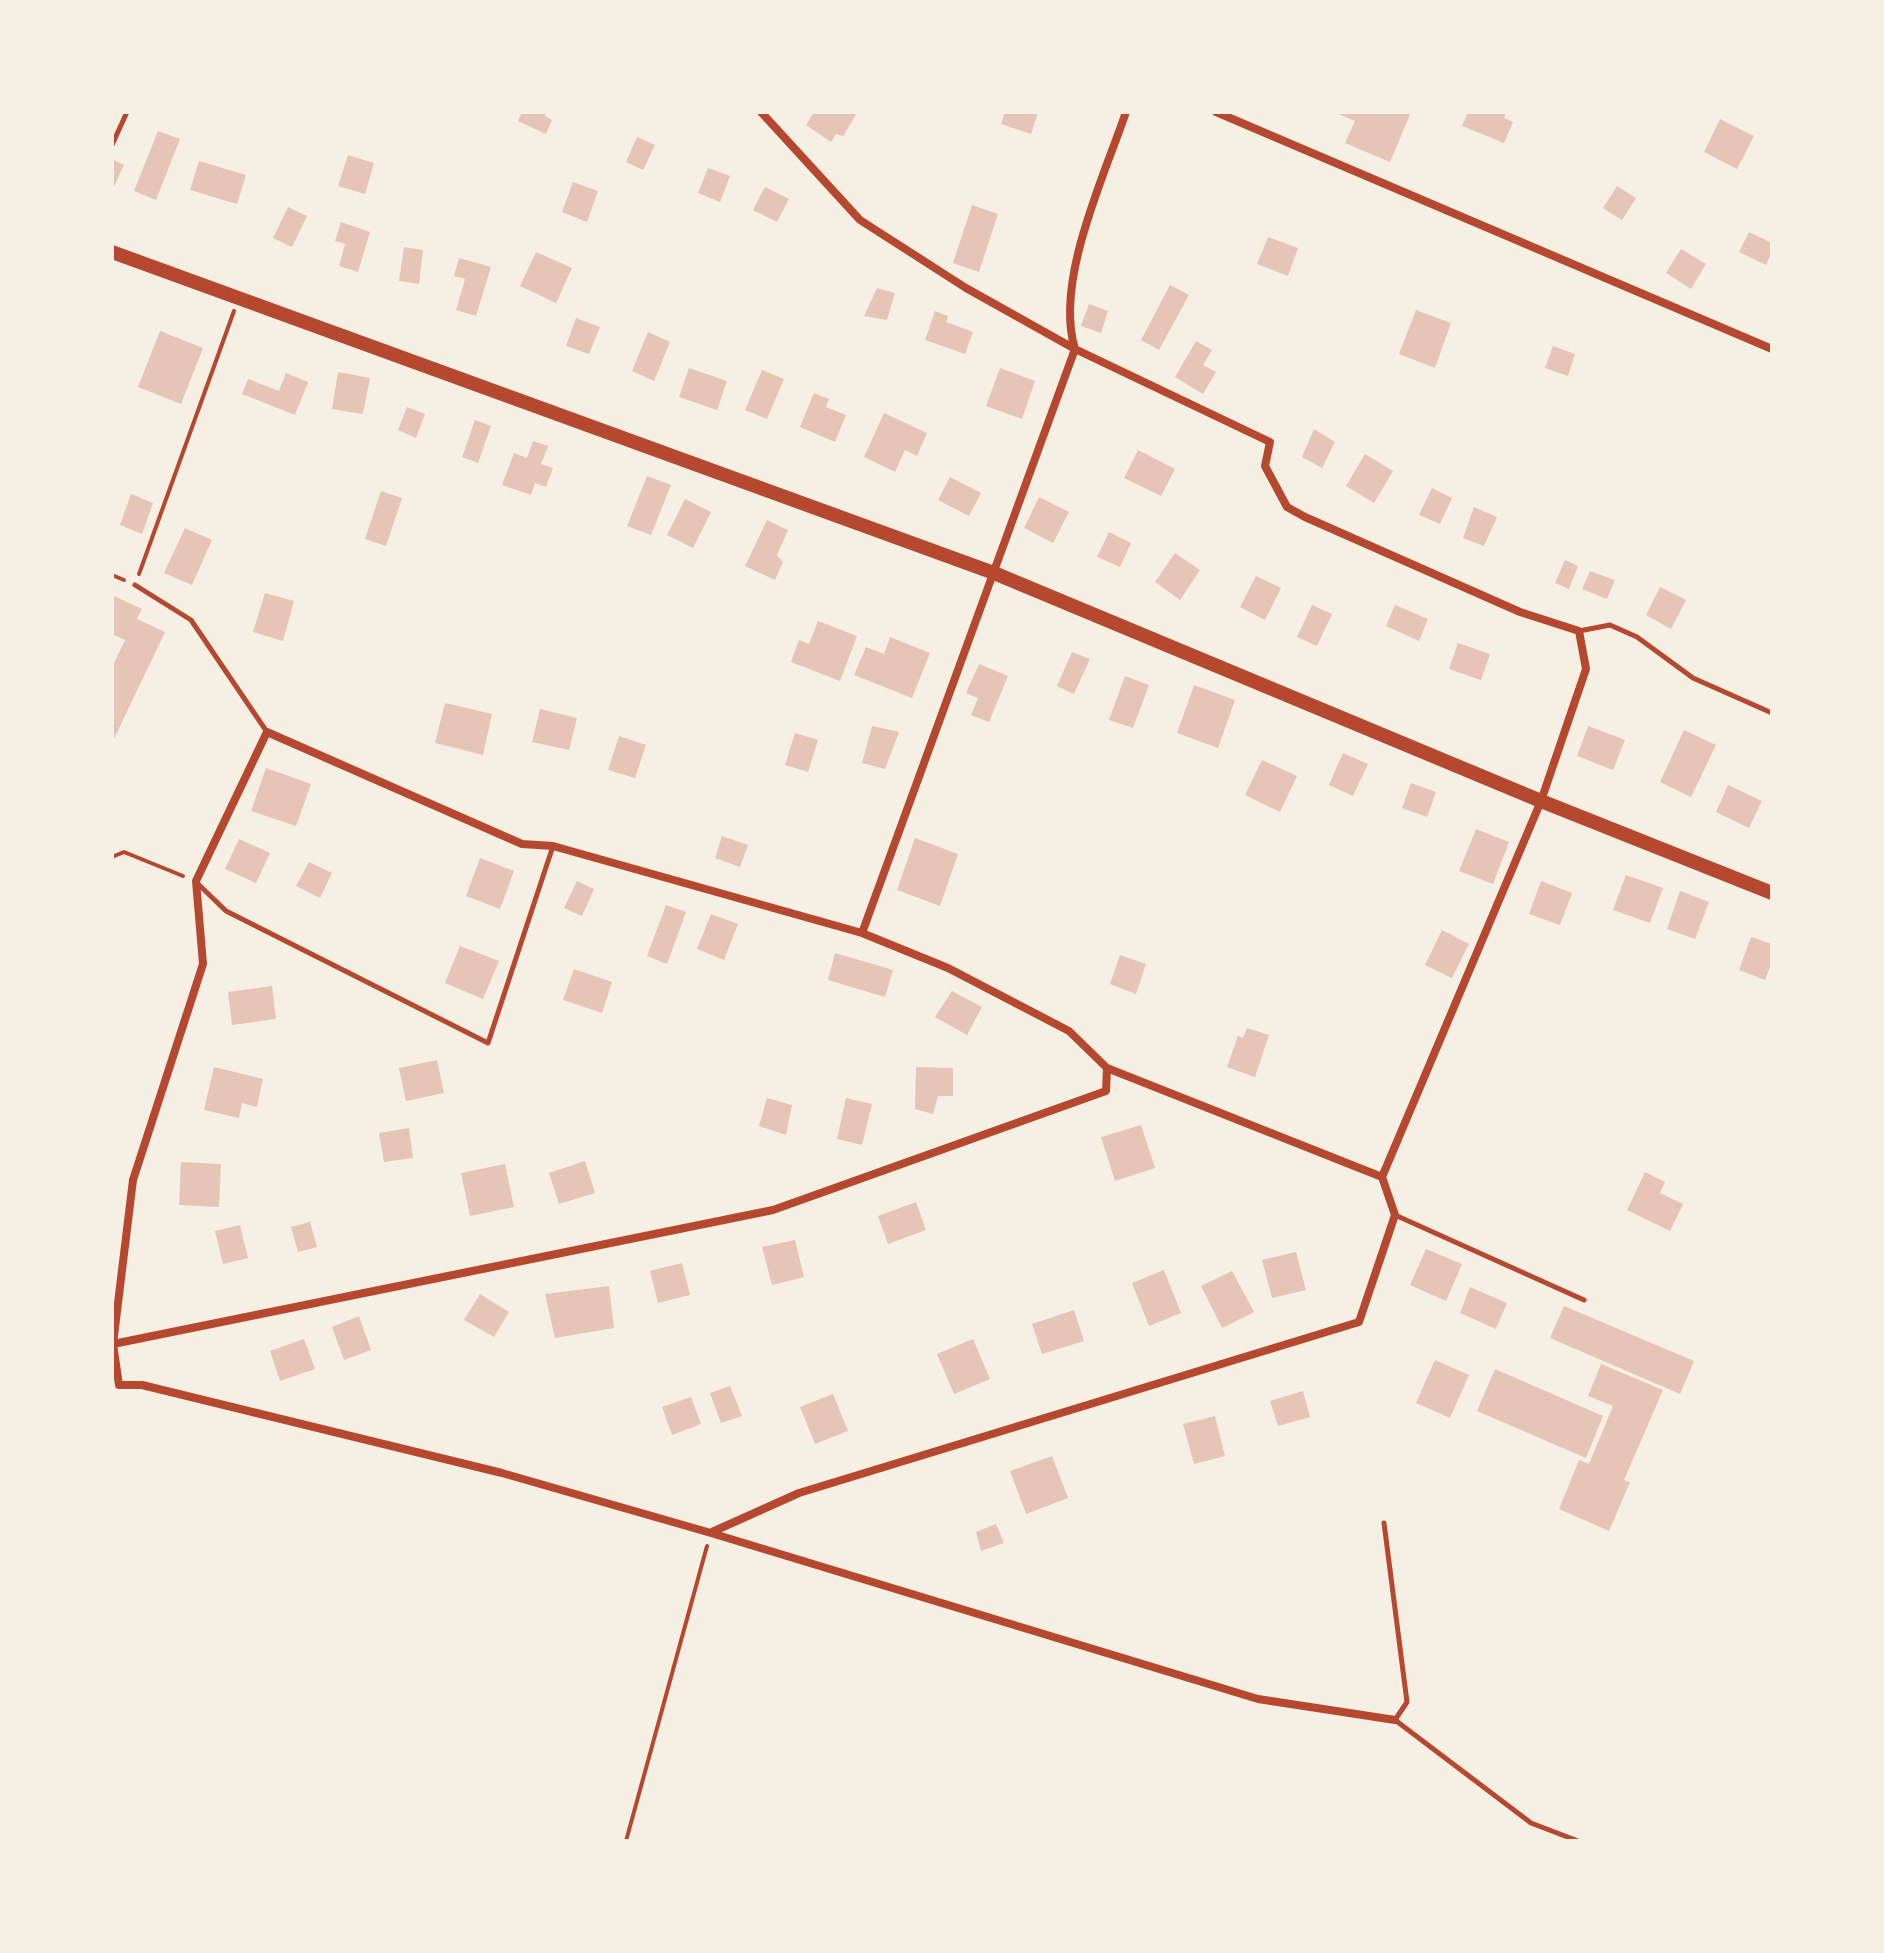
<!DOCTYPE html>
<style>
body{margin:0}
#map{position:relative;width:1884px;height:1953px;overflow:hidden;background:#f6efe4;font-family:Mulish,sans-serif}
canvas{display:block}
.frame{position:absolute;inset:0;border:114px solid #f6efe4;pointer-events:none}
</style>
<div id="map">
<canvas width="1884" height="1953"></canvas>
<div class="frame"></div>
</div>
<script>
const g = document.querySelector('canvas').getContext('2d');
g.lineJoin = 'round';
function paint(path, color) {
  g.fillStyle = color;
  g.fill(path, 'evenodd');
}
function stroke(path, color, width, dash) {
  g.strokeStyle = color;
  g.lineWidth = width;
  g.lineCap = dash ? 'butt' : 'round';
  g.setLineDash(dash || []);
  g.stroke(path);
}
paint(new Path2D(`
 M522,112H547L545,116L552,120L546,134L518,121Z
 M814,112H851L856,115L843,136L836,134L831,142L806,125Z
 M1005,112H1038L1031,134L1001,124Z
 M1333,112H1411L1390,162L1345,143L1355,121Z
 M1468,112H1506L1504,118L1513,122L1504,143L1462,126Z
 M1720,119L1754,136L1737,169L1704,152Z
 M158,131L180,139L156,200L134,191Z
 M637,137L655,145L643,170L626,162Z
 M348,155L374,163L365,194L338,186Z
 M112,159L124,165L112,191Z
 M199,161L246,175L237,204L190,190Z
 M708,168L730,176L720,202L698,193Z
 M573,182L598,191L587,222L562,212Z
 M1617,186L1636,198L1622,220L1603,208Z
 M765,187L789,199L777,222L753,210Z
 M972,205L998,214L979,272L953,263Z
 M288,207L307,216L292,247L273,238Z
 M341,222L370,232L358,272L339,266L345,244L335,241Z
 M1749,232L1772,243V252L1766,265L1739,252Z
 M1268,237L1298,248L1288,276L1257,264Z
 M404,247L423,250L419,284L399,281Z
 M1681,249L1706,264L1691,289L1666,273Z
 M536,252L572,268L556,303L520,286Z
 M459,258L491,267L476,316L456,310L465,279L454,276Z
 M1170,285L1189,295L1159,350L1141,340Z
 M877,288L895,293L887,320L864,316Z
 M1089,304L1108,311L1101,333L1081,326Z
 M1416,310L1451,323L1435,368L1399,354Z
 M935,311L948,316L946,322L973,332L965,354L925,340Z
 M576,318L600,327L589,354L566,346Z
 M160,331L203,348L181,404L138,387Z
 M648,332L670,342L654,381L632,371Z
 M1196,341L1212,350L1203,365L1216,372L1203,394L1175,377Z
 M1553,346L1575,354L1568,376L1545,368Z
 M689,368L727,381L717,410L679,397Z
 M1000,368L1035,381L1022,419L986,406Z
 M762,370L784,379L767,419L745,410Z
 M338,372L370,378L363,414L332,409Z
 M286,373L308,382L295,415L242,394L248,379L279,391Z
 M814,393L829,399L826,407L846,415L835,442L800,427Z
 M407,407L425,414L416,438L398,430Z
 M884,413L927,433L917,456L905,450L895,472L864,457Z
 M475,420L491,426L478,463L462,457Z
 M1314,429L1335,442L1322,468L1302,457Z
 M533,441L548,446L541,464L553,468L546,487L535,483L531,495L502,485L514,453L527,458Z
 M1138,450L1175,469L1161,496L1124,478Z
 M1365,454L1393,471L1374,503L1346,486Z
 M647,476L671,485L651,535L627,526Z
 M950,477L981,493L969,516L938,500Z
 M1432,488L1452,498L1440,524L1419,515Z
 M381,491L402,498L386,546L365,539Z
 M131,494L153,503L142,534L120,525Z
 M1039,497L1069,512L1053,543L1024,528Z
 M685,499L711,512L693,548L667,535Z
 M1474,507L1497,517L1484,546L1463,538Z
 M767,520L788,530L777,555L783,562L775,580L745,566Z
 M185,528L212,540L192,585L164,573Z
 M1109,532L1131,543L1120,567L1097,557Z
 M1175,553L1200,570L1180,600L1155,582Z
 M1565,560L1578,566L1569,589L1555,583Z
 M1590,571L1615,580L1607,599L1582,589Z
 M1256,576L1281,588L1265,620L1240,607Z
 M1660,587L1686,600L1671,629L1646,615Z
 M265,593L294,601L283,641L253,632Z
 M112,595L142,609L137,619L165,632L112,743V667L125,640L112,634Z
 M1312,605L1332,614L1317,646L1297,637Z
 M1395,605L1428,619L1419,641L1386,626Z
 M818,621L857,636L840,681L791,662L799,640L809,644Z
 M890,637L930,653L912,698L854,675L866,647L884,654Z
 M1458,643L1490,654L1481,680L1449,669Z
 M1072,652L1090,659L1074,694L1057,686Z
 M979,664L1008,676L989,722L971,715L978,698L966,693Z
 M1125,676L1149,685L1133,728L1109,720Z
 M1194,685L1235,700L1218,748L1177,733Z
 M445,703L492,714L483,755L435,743Z
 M540,709L577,718L569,750L532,742Z
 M872,726L899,732L885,769L862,763Z
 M1588,726L1625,740L1613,770L1577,756Z
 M1684,730L1716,745L1691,797L1660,782Z
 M795,733L818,740L808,772L785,765Z
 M619,736L646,745L635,778L608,770Z
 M1343,753L1368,764L1353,796L1329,785Z
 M1262,760L1297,776L1280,812L1245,795Z
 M266,768L311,784L296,826L251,811Z
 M1411,783L1436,792L1427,817L1402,808Z
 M1728,785L1762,801L1749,828L1716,812Z
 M1476,829L1509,842L1493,884L1459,871Z
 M722,836L748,845L740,867L715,858Z
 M915,838L958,854L940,906L897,890Z
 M239,839L270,853L256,883L225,869Z
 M480,858L514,871L500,909L466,896Z
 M309,862L332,873L320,898L296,886Z
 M1626,875L1663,888L1650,923L1613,910Z
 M577,881L594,889L582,916L564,908Z
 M1541,881L1572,893L1560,925L1529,914Z
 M1680,891L1709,902L1695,939L1667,929Z
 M666,905L686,912L667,964L647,956Z
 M711,914L738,924L724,960L697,949Z
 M1442,930L1469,944L1452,978L1425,965Z
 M1751,937L1772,944V962L1765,980L1739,970Z
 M460,946L499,961L483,999L445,983Z
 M835,953L893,970L885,997L828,980Z
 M1120,955L1146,964L1136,994L1110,984Z
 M574,969L612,982L602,1013L563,1000Z
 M272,986L276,1019L232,1025L228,992Z
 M952,991L982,1007L967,1035L935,1017Z
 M1247,1028L1269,1035L1255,1077L1227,1067L1238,1036L1243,1038Z
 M437,1060L444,1093L406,1101L399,1068Z
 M214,1067L263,1079L257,1107L242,1103L239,1118L204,1110Z
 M916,1067L953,1068V1096H938L933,1114L915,1109Z
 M767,1098L792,1105L786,1135L759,1126Z
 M846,1098L872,1104L862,1145L837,1139Z
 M1141,1125L1155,1168L1115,1181L1101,1137Z
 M409,1128L413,1158L384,1162L379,1133Z
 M585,1161L595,1193L559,1204L549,1173Z
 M181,1162L221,1164L219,1207L179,1205Z
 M505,1164L514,1207L470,1216L461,1173Z
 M1645,1172L1665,1182L1660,1193L1683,1204L1670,1231L1627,1210Z
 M916,1202L926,1230L888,1244L878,1216Z
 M310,1222L317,1247L298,1252L291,1227Z
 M240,1225L248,1258L223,1264L215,1231Z
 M795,1240L804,1277L772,1285L762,1247Z
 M1426,1249L1462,1264L1446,1301L1410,1285Z
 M1296,1252L1306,1290L1272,1298L1262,1260Z
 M682,1263L690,1295L658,1303L650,1271Z
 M1164,1270L1181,1313L1149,1326L1132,1283Z
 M1232,1271L1254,1312L1222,1328L1201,1286Z
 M609,1286L614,1328L555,1338L545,1294Z
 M1470,1287L1507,1303L1496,1329L1460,1313Z
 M480,1294L509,1312L494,1337L464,1320Z
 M1564,1306L1694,1361L1680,1394L1550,1338Z
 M1074,1310L1084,1341L1042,1354L1032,1324Z
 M359,1316L371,1350L344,1360L332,1327Z
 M304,1339L315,1369L280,1381L270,1351Z
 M973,1339L990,1379L954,1394L937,1354Z
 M1435,1360L1469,1375L1450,1418L1416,1403Z
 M1601,1364L1663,1390L1624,1480L1630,1482L1609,1531L1559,1509L1579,1460L1589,1464L1613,1406L1588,1396Z
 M1495,1369L1603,1416L1586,1458L1477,1411Z
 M730,1386L742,1416L721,1423L710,1393Z
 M1303,1391L1310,1417L1278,1426L1270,1401Z
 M833,1394L848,1431L815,1444L800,1407Z
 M691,1397L701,1424L672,1435L662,1407Z
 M1215,1416L1225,1456L1194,1464L1183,1424Z
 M1052,1456L1068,1498L1026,1514L1010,1471Z
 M996,1524L1004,1543L981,1551L976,1532Z`), '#e6c5b7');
stroke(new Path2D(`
 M139,574L234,311
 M112,575L124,580
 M112,857L124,852L183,876
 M626,1841L707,1546`), '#b5482f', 4);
stroke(new Path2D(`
 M112,145L127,112
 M135,585L191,620L267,732
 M1579,631L1610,625L1637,637L1693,678L1772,713
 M196,882L226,911L488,1043L553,846
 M1395,1215L1584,1300
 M1384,1523L1407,1702L1395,1720L1531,1823L1578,1841`), '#b5482f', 5);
stroke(new Path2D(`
 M761,112L860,220L966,288L1075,349L1270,442L1265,466L1287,507L1305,517L1520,612L1579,631L1586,669L1541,801L1382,1177
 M1216,112L1772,349
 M862,933L1075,349C1054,282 1104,177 1126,112
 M113,1344L773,1210L1106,1091L1107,1068
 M119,1385L113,1344L133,1180L203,964L196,881L267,732L522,844L553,846L862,933L948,968L1069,1031L1107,1068L1382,1177
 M119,1385H142L502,1473L711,1533L1258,1699L1395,1720
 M712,1532L799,1493L1359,1322L1395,1215L1382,1177`), '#b5482f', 8);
stroke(new Path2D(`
 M112,252L994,573L1541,801L1772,893`), '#b5482f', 14);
</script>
